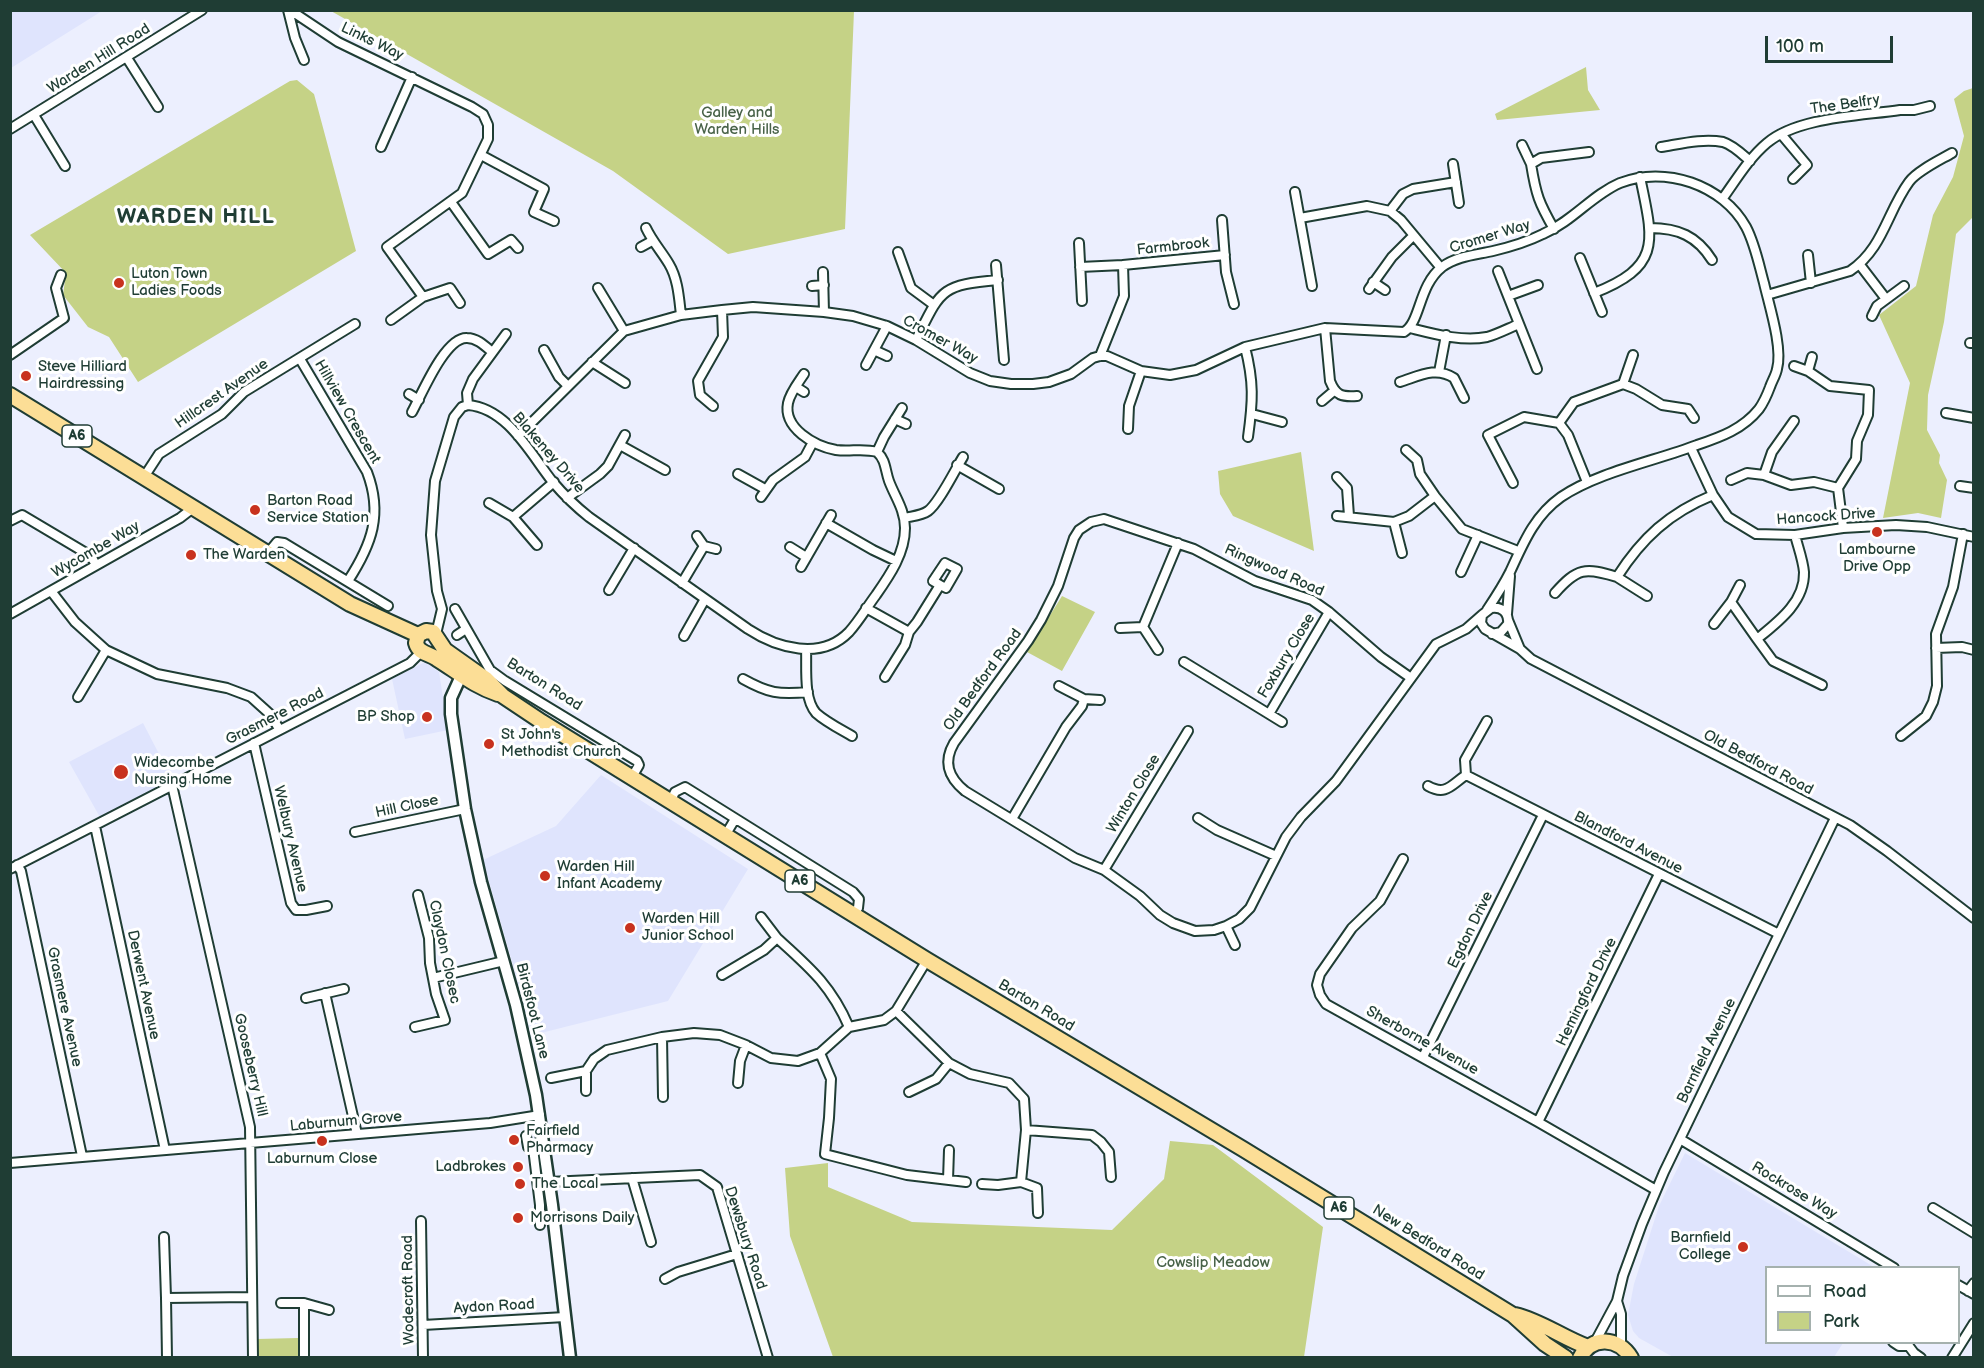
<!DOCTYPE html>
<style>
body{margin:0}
#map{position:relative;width:1984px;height:1368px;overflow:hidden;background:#eceffe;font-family:"Balsamiq Sans",sans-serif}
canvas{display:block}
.frame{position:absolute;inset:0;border:12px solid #1f3d34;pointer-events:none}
.legend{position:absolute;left:1765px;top:1266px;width:195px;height:78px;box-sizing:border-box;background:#fff;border:2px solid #a5b1ae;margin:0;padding:8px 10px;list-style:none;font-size:18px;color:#1f3d34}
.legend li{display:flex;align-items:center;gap:12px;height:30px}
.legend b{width:30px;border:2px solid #a5b1ae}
.scale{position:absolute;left:1765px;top:36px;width:128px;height:27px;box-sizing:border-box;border:3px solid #1f3d34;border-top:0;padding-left:8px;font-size:18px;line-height:21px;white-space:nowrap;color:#1f3d34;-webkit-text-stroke:4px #fff;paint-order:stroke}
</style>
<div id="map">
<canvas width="1984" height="1368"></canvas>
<div class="frame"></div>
<ul class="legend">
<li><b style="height:8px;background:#fff"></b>Road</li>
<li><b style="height:16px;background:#c5d286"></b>Park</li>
</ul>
<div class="scale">100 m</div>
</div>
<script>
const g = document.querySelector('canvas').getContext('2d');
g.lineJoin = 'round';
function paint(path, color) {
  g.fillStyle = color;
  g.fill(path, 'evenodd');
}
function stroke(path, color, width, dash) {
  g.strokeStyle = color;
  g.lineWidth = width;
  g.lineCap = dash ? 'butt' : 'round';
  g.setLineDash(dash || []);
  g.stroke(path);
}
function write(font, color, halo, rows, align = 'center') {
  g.font = font + ' "Balsamiq Sans",sans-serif';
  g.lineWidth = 6;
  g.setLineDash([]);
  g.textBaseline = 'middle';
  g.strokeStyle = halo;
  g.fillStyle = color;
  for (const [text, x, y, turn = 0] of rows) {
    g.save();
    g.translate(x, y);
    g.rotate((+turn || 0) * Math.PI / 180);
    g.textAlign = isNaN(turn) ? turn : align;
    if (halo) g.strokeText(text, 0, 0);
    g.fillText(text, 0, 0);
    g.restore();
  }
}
paint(new Path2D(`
 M11,10H102V11L11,68Z
 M425,662L439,672L448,730L405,739L392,679Z
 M143,723L173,781L101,819L69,762Z
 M601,775L748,869L668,1001L533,1035L483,860L556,826Z
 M1685,1153L1874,1267L1766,1268V1342L1843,1343L1834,1357H1673L1639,1338L1633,1331L1628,1315L1634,1284L1659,1206Z`), '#dfe4fd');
paint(new Path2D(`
 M331,11H854L845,229L728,254L613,171Z
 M1586,67L1588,90L1600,110L1497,120L1495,114Z
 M297,80L314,94L356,251L138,382L109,337L88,327L63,295L66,273L30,235L290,81Z
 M1973,88V217L1956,234L1944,322L1928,395L1927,430L1940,455L1939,463L1947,480L1941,518L1918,513L1883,518L1910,383L1879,315L1916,286L1933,215L1953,177L1964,136L1954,99L1964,91Z
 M1301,452L1314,551L1233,516L1220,494L1218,471Z
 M1062,596L1095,612L1062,671L1027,652Z
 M1170,1141L1213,1145L1323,1227L1304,1357H833L790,1236L785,1168L828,1163V1187L912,1222L1112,1230L1164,1179Z
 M298,1338L299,1357H258L257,1339Z`), '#c5d286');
const street = new Path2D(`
 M288,10L295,38L304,60
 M290,10L338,42L472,107L483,114L488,125V139L462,193L387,247L423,297
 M127,58L158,107
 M34,115L65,166
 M10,129L202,10
 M1781,134L1807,165L1793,179
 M1522,145L1531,164
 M381,147L412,77
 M1661,147C1680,144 1703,138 1723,142C1733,145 1742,154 1750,161
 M481,155L544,189L534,212L554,221
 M1453,164L1459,203
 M1295,192L1312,286
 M1723,198C1736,180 1749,158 1767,143C1798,117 1860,116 1900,110H1914L1930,106
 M451,202L488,254L511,240L518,248
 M1390,211L1403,194L1413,189L1456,182
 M1300,218L1367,206L1390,211L1401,220L1441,268
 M1222,220L1226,272L1234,304
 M646,228C652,241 662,252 669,264C678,279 679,298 681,315
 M1650,228C1678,228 1697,236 1712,260
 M1554,229C1539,203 1536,195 1531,164L1541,158L1589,152
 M1079,243L1082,301
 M641,247L652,241
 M898,252L911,288L934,305
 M1808,255L1811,283
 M1580,258L1602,312
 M996,265L1004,360
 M1860,265L1886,299
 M1080,267L1123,265
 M1498,271L1537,369
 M823,272L824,312
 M1373,282L1385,290
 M812,286L824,285
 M598,288L624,331
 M1369,289L1392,257L1413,236
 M1594,293C1663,266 1653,240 1640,177
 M1767,295L1850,271C1883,249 1887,212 1909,182C1917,171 1940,160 1952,153
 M1508,296L1538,285
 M1872,316L1877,306L1904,286
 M391,320L423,297L450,288L460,303
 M1325,328L1330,381C1336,396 1342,397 1357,396
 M1410,328C1434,334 1462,342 1487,337C1498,334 1509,328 1519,324
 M916,340C941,290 940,285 998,280
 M1970,343H1974
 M1245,347C1254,382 1253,401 1248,437
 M544,350L559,377L568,386
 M874,350L887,356
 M10,355L64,318L56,288L61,275
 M1100,356L1124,296L1123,265L1225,255
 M300,359L367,472C383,514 372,544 348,581
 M592,362L625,383
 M866,365L887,326
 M1794,366L1808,371L1830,386L1869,390L1868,415L1857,441L1856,459L1838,488L1843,528
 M1808,371L1812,357
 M1439,372L1446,335
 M804,374C798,383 790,393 788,403C783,428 814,446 836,450C850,452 863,448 877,452
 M1400,382C1419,376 1436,366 1454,378L1464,398
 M1623,384L1633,355
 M796,387L804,392
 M409,394L419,400
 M1322,401L1335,390
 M468,405C507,408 530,453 552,481C563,494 575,506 589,517L748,629C777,648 821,661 849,632C859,621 867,607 876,595C890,575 905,553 905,528C905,510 895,497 889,481C885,470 886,460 877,452
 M468,405L467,393L473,379L506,334
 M713,406L700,395L698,381L723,337L722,310
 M412,412C422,394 445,337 467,338C477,338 485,346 492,352
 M1946,413L1974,418
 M1252,414L1282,422
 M895,419L906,424
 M1794,421L1772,452L1764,475L1791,485L1814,482L1838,488
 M1559,423L1574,402L1623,384L1636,389L1662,405L1688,409L1694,418
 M1128,429L1129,406L1141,371
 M518,436L624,331L681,315L722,310L753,307L824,312L853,316L887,326L916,340L970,373L990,381L1011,384H1033L1049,382L1071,374L1093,358L1100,356H1107L1141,371L1170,375L1196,370L1245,347L1325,328L1404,332C1421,322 1418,286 1442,267C1457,256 1475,255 1493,251C1510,247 1527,242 1543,234C1573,221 1592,195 1620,183C1665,165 1723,185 1746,227C1755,244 1759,265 1764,283C1769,305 1783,348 1777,369C1776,375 1772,381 1770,387C1767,395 1764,402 1759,409C1743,429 1721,437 1697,445C1655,461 1598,472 1561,497C1534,516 1523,544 1510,572C1503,586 1495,598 1487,610
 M620,445L665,470
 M1691,448L1713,495L1728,517L1756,534L1795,535L1843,528L1896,525L1927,527L1974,537
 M1406,450L1417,460L1420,474L1435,496L1462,529L1518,551
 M877,452L884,437L902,408
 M957,465L999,489
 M738,474L765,489
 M144,477L159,454L222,414L244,392L355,324
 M1337,477L1347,488L1349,516
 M1731,480L1747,473L1764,475
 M1513,483L1488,435L1524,417L1559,423L1568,435L1587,482
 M1960,486L1974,488
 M761,497L773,480L805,457L813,442
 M567,498L600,474L608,466L625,435
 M489,503L513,517L537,545
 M1337,516L1394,522L1409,516L1435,496
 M513,517L554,482
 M904,518C912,516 921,516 928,511C939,503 955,470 963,457
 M10,521L22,515L91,556L96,565
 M1394,522L1402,553
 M826,523L873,550L896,561
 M1795,535C1798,547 1803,560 1804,572C1805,602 1778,622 1757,639L1773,661L1822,685
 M697,536L704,546L716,549
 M790,547L806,557
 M268,553L277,542L284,543L388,606
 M801,567L831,515
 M1461,572L1478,535
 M1617,577L1647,596
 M682,583L704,546
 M1740,585L1731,602L1757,639
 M609,590L634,548
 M51,591L75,622L106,650L157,674L227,688L251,697L271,715L279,729
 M1555,593C1577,568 1585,567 1617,577C1642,538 1669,513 1713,495
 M866,608L909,632
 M455,609L490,670L505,681L637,761L639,765L632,777
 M10,614L180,518L193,508
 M1507,614L1510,576
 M1508,620L1520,649
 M1714,624L1731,602
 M1143,627L1178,543
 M1120,628L1143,627L1158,650
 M436,634L442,609L437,591L431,535L435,481L454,417L462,407L468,405
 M1492,634L1501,632L1508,624C1509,613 1502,606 1491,608L1482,615L1481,623L1485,629L1520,649L1531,659L1850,825L1887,851L1974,918
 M457,635L466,629
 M684,636L705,599
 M1936,648L1962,647L1974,650
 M806,649C807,667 803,698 816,713C826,722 840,729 852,736
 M1184,662L1269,714L1329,612
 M885,677L905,645L909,632L917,622L940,585L933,581L945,563L957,569L946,588L940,585
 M1411,678L1381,657L1329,612L1312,600L1255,581L1194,549L1104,519L1091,522L1079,530L1074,538L1058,586L1041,620L1028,641L954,743C943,762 948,777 965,791L1075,858L1104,870L1140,896L1160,915L1173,923L1195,931L1214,930L1226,926L1239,919L1250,908L1286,837L1301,817L1336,781L1436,644L1466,629L1482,615
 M743,679C768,693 779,695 808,692
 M1059,686L1084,699L1100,700
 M78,697L106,650
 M1269,714L1282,722
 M1901,736L1926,716L1933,702L1937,686L1936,634L1953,587L1963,534
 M254,743L291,903L296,910H306L327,906
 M1466,775L1779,934
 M1466,775L1465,760L1487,721
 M172,785L250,1127L253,1358
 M1428,786C1446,796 1451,785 1466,775
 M671,800L675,792L685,787L853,892L859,899L858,908L853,914
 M1198,818L1217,830L1276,856
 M1012,819L1066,727L1082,706L1084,699
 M95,826L165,1150
 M355,832L465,809
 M726,834L735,819
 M1403,859L1380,901L1352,928L1320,974L1317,985L1320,995L1326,1004L1538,1122L1656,1190
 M17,865L21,871L82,1156
 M10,869L410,663L421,652
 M1104,870L1188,731
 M761,917L777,938
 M1226,926L1235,945
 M722,975L764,950L777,938C809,967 831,985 849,1027
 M433,978L504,961
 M325,993L357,1134
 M306,998L344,989
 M896,1011L949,1063L970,1074L1009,1083L1024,1099L1026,1130L1021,1182L1037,1188L1038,1213
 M415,1027L445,1020L436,994L430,963L429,938L418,895
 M662,1037L663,1097
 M820,1053L831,1079L829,1118L825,1154L907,1175L966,1182
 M1423,1057L1543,815
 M551,1078L586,1071L594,1059L607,1050L662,1037L694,1033L720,1035L746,1045L771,1058L798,1061L820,1053L849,1027L884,1020L896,1011L927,960
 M738,1083L740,1061L746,1045
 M586,1091V1071
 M909,1092L936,1079L949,1063
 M1538,1122L1659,874
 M1026,1130L1092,1135L1101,1142L1109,1152L1111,1177
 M526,1136L528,1147L533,1148L540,1205V1225
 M1680,1139L1894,1268
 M10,1163L490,1123L540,1115
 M632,1178L651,1242
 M948,1180L949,1150
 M549,1182L700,1175L717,1187L768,1358
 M982,1184L998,1185L1021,1182
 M1933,1208L1974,1233
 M421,1221L423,1358
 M164,1237L166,1298
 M665,1279L678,1272L737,1254
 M1958,1285L1974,1294
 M1968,1291L1974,1283
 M1617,1301L1621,1314V1346
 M281,1303H304
 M423,1325L565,1317
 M1595,1342L1617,1301L1623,1276L1642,1224L1664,1172L1835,818
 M1893,1342L1899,1346H1909
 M1909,1342L1908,1345L1914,1353L1921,1358
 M167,1358L166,1298L251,1297
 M304,1358V1303L329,1310
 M1952,1358L1974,1323`);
const secondary = new Path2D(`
 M461,676L451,698V714L465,809L481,882L516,1005L536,1095L552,1205L570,1358`);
const highway = new Path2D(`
 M10,395L350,604L418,635L426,631L433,632L445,650L486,679L503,696L542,722L927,960L1243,1149L1513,1315L1545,1344L1566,1358
 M418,635L416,643C419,654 429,653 437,659C458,672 474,686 498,694
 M1515,1315C1541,1321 1563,1338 1588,1347
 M1580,1358C1591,1335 1619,1337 1631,1358`);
stroke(street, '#1f3d34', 12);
stroke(secondary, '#1f3d34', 15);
stroke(highway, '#1f3d34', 18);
stroke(street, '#fff', 8);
stroke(secondary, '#fff', 10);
stroke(highway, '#fcde96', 14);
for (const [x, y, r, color] of [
 [119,283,6,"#c8321e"],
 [26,376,6,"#c8321e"],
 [255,510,6,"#c8321e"],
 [1877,532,6,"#c8321e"],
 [191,555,6,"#c8321e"],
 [427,717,6,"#c8321e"],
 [489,744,6,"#c8321e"],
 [121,772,8,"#c8321e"],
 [545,876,6,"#c8321e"],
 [630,928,6,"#c8321e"],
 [514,1140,6,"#c8321e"],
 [322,1141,6,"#c8321e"],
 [518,1167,6,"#c8321e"],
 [520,1184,6,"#c8321e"],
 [518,1218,6,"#c8321e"],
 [1743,1247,6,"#c8321e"]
]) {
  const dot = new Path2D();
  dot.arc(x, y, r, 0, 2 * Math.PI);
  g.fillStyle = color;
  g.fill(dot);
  stroke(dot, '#fff', 2);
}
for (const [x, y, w] of [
 [77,436,30],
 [800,881,30],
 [1339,1208,30]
]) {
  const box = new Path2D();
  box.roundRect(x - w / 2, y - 11, w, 22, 4.5);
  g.fillStyle = '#fff';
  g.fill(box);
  stroke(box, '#1f3d34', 1.5);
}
write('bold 14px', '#1f3d34', null, [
 ["A6",77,436],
 ["A6",800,881],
 ["A6",1339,1208]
]);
write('15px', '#1f3d34', '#fff', [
 ["Links Way",372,42,26],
 ["Warden Hill Road",99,59,-32],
 ["The Belfry",1845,105,-8],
 ["Cromer Way",1490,237,-17],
 ["Farmbrook",1173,247,-6],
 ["Cromer Way",940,340,29],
 ["Hillcrest Avenue",222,394,-35],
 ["Hillview Crescent",347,412,60],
 ["Blakeney Drive",548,453,49],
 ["Hancock Drive",1826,517,-4],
 ["Wycombe Way",96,550,-30],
 ["Ringwood Road",1274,571,24],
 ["Foxbury Close",1287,656,-59],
 ["Old Bedford Road",983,680,-54],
 ["Barton Road",544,685,32],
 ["Grasmere Road",275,717,-27],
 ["Old Bedford Road",1758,763,28],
 ["Winton Close",1134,794,-59],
 ["Hill Close",407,807,-12],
 ["Welbury Avenue",290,839,77],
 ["Blandford Avenue",1628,843,27],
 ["Egdon Drive",1471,930,-64],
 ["Claydon Closec",444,952,78],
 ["Derwent Avenue",143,985,78],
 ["Hemingford Drive",1587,992,-64],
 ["Barton Road",1036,1006,31],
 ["Grasmere Avenue",64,1007,78],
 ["Birdsfoot Lane",532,1011,76],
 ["Sherborne Avenue",1422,1041,29],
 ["Barnfield Avenue",1707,1051,-64],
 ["Gooseberry Hill",250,1065,77],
 ["Laburnum Grove",346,1122,-5],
 ["Rockrose Way",1794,1191,31],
 ["Dewsbury Road",745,1238,72],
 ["New Bedford Road",1428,1243,32],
 ["Wodecroft Road",409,1290,-91],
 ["Aydon Road",494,1307,-3]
]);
write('15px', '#486248', '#fff', [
 ["Galley and",737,113],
 ["Warden Hills",737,130],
 ["Cowslip Meadow",1213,1263]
]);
write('15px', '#1f3d34', '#fff', [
 ["Luton Town",131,274],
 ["Ladies Foods",131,291],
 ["Steve Hilliard",38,367],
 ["Hairdressing",38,384],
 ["Barton Road",267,501],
 ["Service Station",267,518],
 ["Lambourne",1877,550,"center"],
 ["Drive Opp",1877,567,"center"],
 ["The Warden",203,555],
 ["BP Shop",415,717,"right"],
 ["St John's",501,735],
 ["Methodist Church",501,752],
 ["Widecombe",134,763],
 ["Nursing Home",134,780],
 ["Warden Hill",557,867],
 ["Infant Academy",557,884],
 ["Warden Hill",642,919],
 ["Junior School",642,936],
 ["Fairfield",526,1131],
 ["Pharmacy",526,1148],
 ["Laburnum Close",322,1159,"center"],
 ["Ladbrokes",506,1167,"right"],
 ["The Local",532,1184],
 ["Morrisons Daily",530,1218],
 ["Barnfield",1731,1238,"right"],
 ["College",1731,1255,"right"]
], 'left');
g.letterSpacing = '1.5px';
write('bold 21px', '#1f3d34', '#fff', [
 ["WARDEN HILL",196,218]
]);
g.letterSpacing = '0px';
</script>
